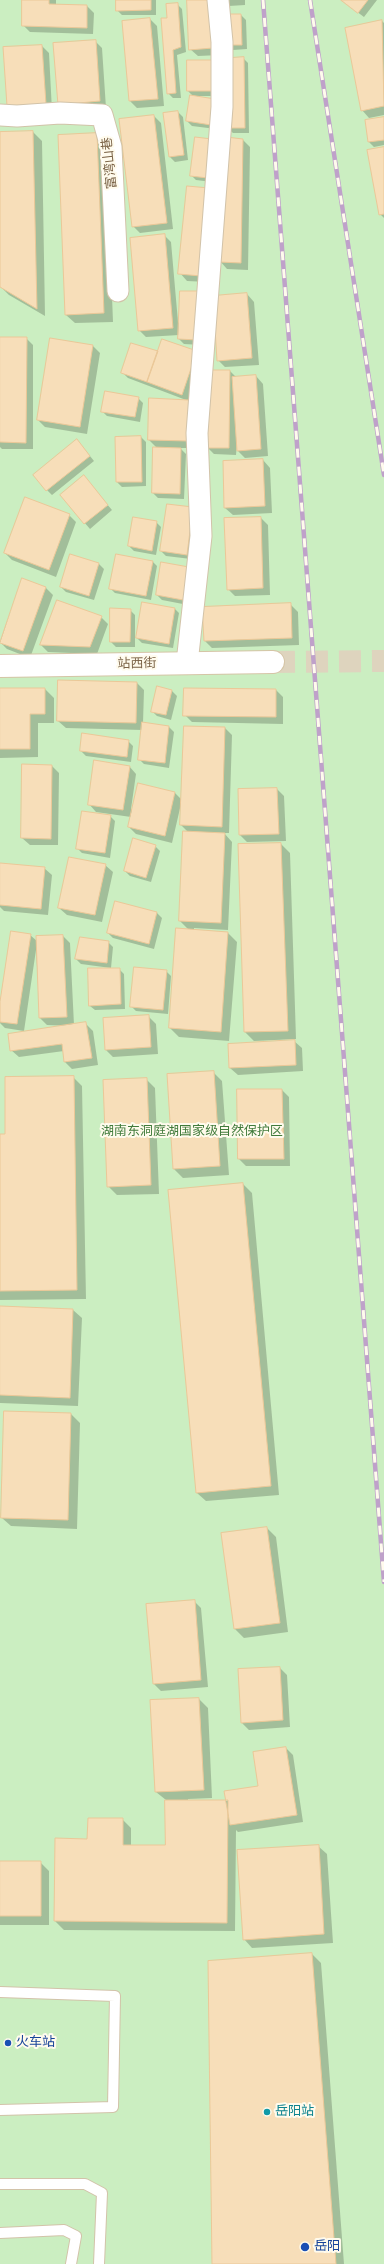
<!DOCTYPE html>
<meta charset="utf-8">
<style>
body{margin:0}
canvas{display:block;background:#fff9e5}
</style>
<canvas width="384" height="2264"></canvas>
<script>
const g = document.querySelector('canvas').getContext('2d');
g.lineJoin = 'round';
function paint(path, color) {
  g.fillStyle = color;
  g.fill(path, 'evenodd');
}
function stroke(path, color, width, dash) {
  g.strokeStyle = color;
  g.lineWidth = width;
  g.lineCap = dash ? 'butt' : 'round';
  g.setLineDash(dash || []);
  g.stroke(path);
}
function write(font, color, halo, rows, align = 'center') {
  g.font = font + ' "DM Sans","Noto Sans SC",sans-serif';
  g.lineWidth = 4;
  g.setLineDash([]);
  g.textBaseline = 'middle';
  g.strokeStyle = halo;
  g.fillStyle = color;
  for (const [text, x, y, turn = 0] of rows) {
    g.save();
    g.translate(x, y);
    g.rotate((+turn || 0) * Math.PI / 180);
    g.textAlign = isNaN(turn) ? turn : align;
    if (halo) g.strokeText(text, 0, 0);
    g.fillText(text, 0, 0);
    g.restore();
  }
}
paint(new Path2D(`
 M0,0H384V2264H0Z`), '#cbeec1');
paint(new Path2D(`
 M23,0H56V5L87,6L94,13L93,34L30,32L23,25Z
 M117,0H156V15H122L117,10Z
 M188,0L220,55L198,56L190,49Z
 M224,0H245V5L229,6Z
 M341,0H377L364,17Z
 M177,4L182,9L186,52L177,55L181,98H173L168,93Z
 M241,15L246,20L247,49L233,50L228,45Z
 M150,19L157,26L164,106L137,108L130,101L123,22Z
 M382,21L384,23V115L369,118L362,110Z
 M95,41L102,48L106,108L66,111Z
 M42,46L49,53L52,111L15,113Z
 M244,59L248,63L249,133H233L228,128Z
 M188,61L221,96H198L216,129L192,126L187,121L194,97L188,91Z
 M178,112L183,117L188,160L175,162L170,157L164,114Z
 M154,116L161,123L173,229L140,233L133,226Z
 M384,118V145L374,147L369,142Z
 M33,132L42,141L45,316L9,295L0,286V133Z
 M97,134L106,143L113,322L75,323L66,315Z
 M243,140L250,147L248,270L227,269L220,261Z
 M217,145L212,182L196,180L191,175Z
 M384,148V218L380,214Z
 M188,187L208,282L187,281L180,273Z
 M164,235L171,242L178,322L202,345L184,344L179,339V335L146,337L139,330Z
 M247,294L254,302L259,365L225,367L218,360Z
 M0,338H26L33,345V449H2L0,447Z
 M93,346L100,353L87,434L45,427L38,420Z
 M157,352H197L195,448H180L186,454L184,499L158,498L153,493L157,448L149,440L186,400L128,378L123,373Z
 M230,371L237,378L256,376L263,384L268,456L245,458L238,451L237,444L236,455L214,454L207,447Z
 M138,398L143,403L140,422L107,416L102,411Z
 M141,437L146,442V486L122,487L117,482Z
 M77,440L94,461L52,495L47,490Z
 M263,460L270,468L272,513L233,515L225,508Z
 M88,482L112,510L90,529L61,495Z
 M193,508L191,559L166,556L161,551Z
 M69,515L76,522L56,577L12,560L5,553Z
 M261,518L268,525L270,595L235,596L228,589Z
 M156,522L161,527L156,555L134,551L129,546Z
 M152,561L157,566L151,600L115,593L110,588Z
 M99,564L104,569L94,600L66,592L61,587Z
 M188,568V605L162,600L157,595Z
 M23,579L46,588L53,595L30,658L7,649L0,642Z
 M290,604L298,612L299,645L212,648L205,641Z
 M174,608L179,613L173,648L142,643L137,638Z
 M130,610L135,615V647H116L111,642Z
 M101,617L108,624L97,654L48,652L41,645Z
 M137,683L144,690L143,723L169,727L174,732L169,768L144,764L139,759L142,730L66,728L58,721Z
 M0,689H45L54,698V723H38V757L0,758Z
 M276,690L283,697V724L192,722L185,715Z
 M172,691L177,696L171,720L157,716L152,711Z
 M225,728L232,735L229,833H224L232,842L228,930L194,928V930L228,933L237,942L229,1041L179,1037L170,1028L189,930L180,921L189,833L181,825V804L172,843L136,834L129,827L131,817L96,812L89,804L129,766L136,774L131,809H133L139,784L175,793L182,800Z
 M128,741L133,746L131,762L86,756L81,751Z
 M52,766L59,773L58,845H30L22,838Z
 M277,789L284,796L286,841L247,842L240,835L239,790Z
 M110,816L115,821L110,858L82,853L77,848Z
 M281,844L290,853L296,1039L254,1041L245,1032Z
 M155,846L160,851L151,882L130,876L125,871Z
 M105,865L113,872L102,922L67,915L59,908Z
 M44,868L52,875L48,915L4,911L0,907V876Z
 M116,903L157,913L162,918L154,949L113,938L108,933Z
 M30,935L37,941L63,936L70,943L74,1025L86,1024L93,1031L98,1065L72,1069L65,1062L64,1051L19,1057L11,1050L72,1026L47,1025L40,1018L36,950L24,1031L5,1028L0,1023V1009Z
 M108,942L113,947L111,968L81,964L76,959Z
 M119,969L124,974L125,1009L95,1010L90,1006Z
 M166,971L171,976L168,1014L136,1011L131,1006Z
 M148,1016L156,1024L158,1054L113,1057L106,1050Z
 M294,1041L302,1048L303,1071L238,1075L230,1068Z
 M213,1072L222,1081L229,1175L183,1178L174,1169L168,1075Z
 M73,1077L82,1086L86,1299L0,1300V1135H6Z
 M146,1079L155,1088L159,1194L117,1195L108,1186Z
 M238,1090H282L289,1097L290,1166H246L239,1159Z
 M243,1184L252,1193L279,1495L206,1501L197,1493Z
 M0,1307L73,1310L82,1318L78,1406L0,1403Z
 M71,1414L80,1423L77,1529L11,1526L2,1518Z
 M267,1528L276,1537L288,1632L244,1638L235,1629Z
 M194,1601L201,1608L208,1687L161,1691L154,1684Z
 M280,1668L287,1675L290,1727L249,1730L242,1723Z
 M199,1699L208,1708L212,1798L188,1799V1801H227L259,1787L286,1748L293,1755L303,1822L238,1832L236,1830L235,1931L64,1930L55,1921L88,1840L122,1819L131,1828V1846H166V1800L156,1792Z
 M318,1846L327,1854L333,1943L252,1948L244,1939Z
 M0,1862H40L49,1871V1925H0Z
 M312,1954L321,1963L344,2264H213L209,1962Z`), '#0003');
const building = new Path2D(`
 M22,0H49V4L87,5V28L22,26Z
 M116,0H151V10L116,11Z
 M187,0H211L213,48L189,50Z
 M341,0H368L358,13Z
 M178,3L181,47L173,50L176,93L167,94L161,18H167L166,4Z
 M226,14H241L242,45H227Z
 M150,18L158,99L129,101L122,21Z
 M382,20L384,106L361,111L345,28Z
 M96,40L100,101L58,105L53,43Z
 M42,45L46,104L7,106L3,47Z
 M244,57L245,128H227L231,58Z
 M187,60H216V91H187Z
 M190,95L215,99L211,125L186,121Z
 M178,111L184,155L169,157L163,113Z
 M154,115L167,223L132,227L119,119Z
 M384,117V140L368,142L365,120Z
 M33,131L37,309L0,287V132Z
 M97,133L104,313L65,315L58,135Z
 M195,137L212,139L208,178L190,176Z
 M226,137L243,139L241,263L219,262Z
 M384,147V214L379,215L367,150Z
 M187,186L209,188L201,276L178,274Z
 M165,234L173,328L138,331L130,238Z
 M180,291H199L197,340L178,339Z
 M247,293L252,358L217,361L213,296Z
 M0,337H27L26,443L0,442Z
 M50,338L93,345L80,427L37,420Z
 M162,339L197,351L182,395L147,382Z
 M131,343L158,351L147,382L121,373Z
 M208,370H230L229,448H206Z
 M256,375L261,449L237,451L232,377Z
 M105,391L139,397L135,417L101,412Z
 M149,398L189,400L188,441L148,440Z
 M141,436L142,482H116L115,437Z
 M77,439L90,456L46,491L33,475Z
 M153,447L181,448L180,494L152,493Z
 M263,459L265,506L224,508L223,461Z
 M84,475L108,505L84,524L60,495Z
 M25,497L70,514L49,570L4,553Z
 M167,504L193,507L187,555L160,551Z
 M133,517L157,521L152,551L128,546Z
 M261,517L263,588L227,590L224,518Z
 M70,554L99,563L89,596L60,587Z
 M116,554L153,561L146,596L109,589Z
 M161,562L189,567L183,600L156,595Z
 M22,578L46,587L23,651L0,643Z
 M57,600L102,616L90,647L40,645Z
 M142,602L175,608L169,644L136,638Z
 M291,603L292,638L204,641L202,607Z
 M110,608L131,609L130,642H110Z
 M58,680L137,682L136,723L57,721Z
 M157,686L172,690L166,715L151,712Z
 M0,688H45V714H30V749H0Z
 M184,688L276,689V717L183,716Z
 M142,722L169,726L165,763L138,760Z
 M184,726L225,727L222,827L180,825Z
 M82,733L129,740L127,757L80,751Z
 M94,760L130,766L123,810L88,805Z
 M22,764L52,765L51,839L21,838Z
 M138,783L175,792L165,836L128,827Z
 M277,788L279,834L239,835L238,789Z
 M82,811L111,815L105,853L76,849Z
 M183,831L225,833L221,923L179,921Z
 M133,838L156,845L146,878L124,871Z
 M281,843L288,1031L244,1032L238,844Z
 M69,857L106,864L95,915L58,908Z
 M0,863L45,867L41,909L0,905Z
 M115,901L157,912L149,944L107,933Z
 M176,928L228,932L221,1032L169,1028Z
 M11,931L31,934L17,1024L0,1022V1002Z
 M63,935L67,1017L39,1018L36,936Z
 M80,937L109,941L107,963L75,959Z
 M134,967L167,970L163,1010L130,1007Z
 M88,968H120L121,1004L89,1006Z
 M149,1015L151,1047L105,1050L103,1018Z
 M86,1022L92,1058L64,1062L62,1044L10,1051L8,1034Z
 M295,1040L296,1065L229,1068L228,1044Z
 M214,1071L220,1166L173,1169L167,1074Z
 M74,1076L77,1290L0,1291V1134H5V1077Z
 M147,1078L151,1185L107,1187L103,1080Z
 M237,1089H282L284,1159H238Z
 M243,1183L271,1486L196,1493L168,1190Z
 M0,1306L73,1309L70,1398L0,1395Z
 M4,1411L71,1413L68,1520L1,1518Z
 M267,1527L280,1623L234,1629L221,1533Z
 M195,1600L201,1680L153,1684L146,1604Z
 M280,1667L283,1720L241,1723L238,1669Z
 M199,1698L204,1790L155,1792L150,1700Z
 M286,1747L297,1815L230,1825L224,1791L258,1786L253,1752Z
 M165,1800H228L227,1923L54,1921L55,1838L87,1839L88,1818H123V1845H165Z
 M319,1845L324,1934L243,1940L237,1850Z
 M0,1861H41V1916H0Z
 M312,1953L336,2264H212L208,1961Z`);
paint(building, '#f7deb9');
stroke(building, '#ebc898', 1);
stroke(new Path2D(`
 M273,662L384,661`), '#ded4be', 22, [22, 11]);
const lane = new Path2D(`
 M0,1992L115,1996L113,2107L0,2110
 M0,2184H85L102,2193L99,2264
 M0,2233L64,2230L76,2236L71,2264`);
const street = new Path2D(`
 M0,115L17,116L60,113L102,115L111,147L118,291
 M187,663L201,536L197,433L222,107V42L218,0`);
const secondary = new Path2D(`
 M0,666L273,662`);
stroke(lane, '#d2c3a9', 12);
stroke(street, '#d2c3a9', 23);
stroke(secondary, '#d5c5a6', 24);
stroke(lane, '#fff', 10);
stroke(street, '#fff', 21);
stroke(secondary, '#fff', 22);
const rail = new Path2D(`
 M263,0L384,1582
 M310,0L384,475`);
stroke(rail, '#bfa1ca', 4.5);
stroke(rail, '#fffbed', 3, [9]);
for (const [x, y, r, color] of [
 [8,2043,4,"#1a4fb4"],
 [267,2112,4,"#0f9aa8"],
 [305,2247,5,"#1a4fb4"]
]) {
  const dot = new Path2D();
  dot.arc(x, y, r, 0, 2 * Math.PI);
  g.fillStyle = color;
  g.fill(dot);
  stroke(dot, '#fffbed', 1.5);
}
write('13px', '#7b6347', '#fffbed', [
 ["富湾山巷",110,163,-96],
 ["站西街",137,664,-1]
]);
write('13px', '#417b3b', '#fffbed', [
 ["湖南东洞庭湖国家级自然保护区",192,1132]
]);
write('13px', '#164399', '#fffbed', [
 ["火车站",16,2043],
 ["岳阳",314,2247]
], 'left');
write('13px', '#0d838f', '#fffbed', [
 ["岳阳站",275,2112]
], 'left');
</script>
